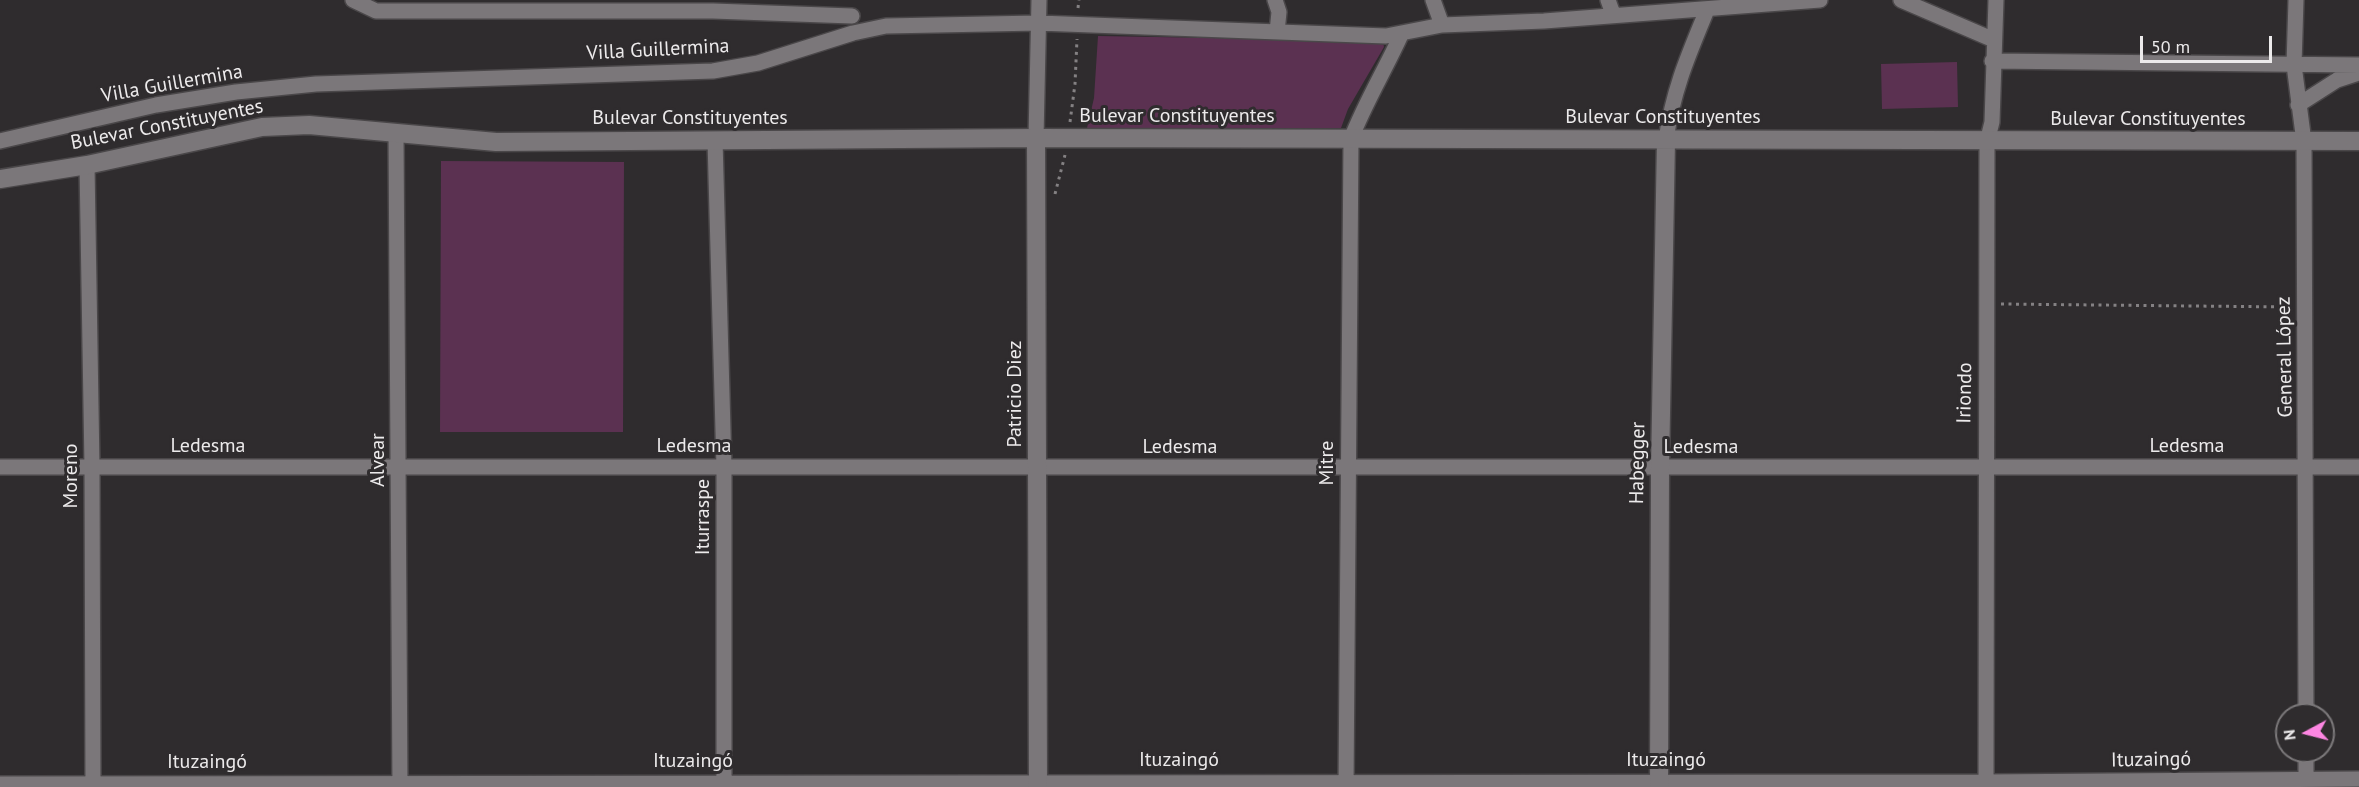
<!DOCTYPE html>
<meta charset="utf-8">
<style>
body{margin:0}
#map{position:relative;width:2359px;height:787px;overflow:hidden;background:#2f2c2e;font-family:"PT Sans",sans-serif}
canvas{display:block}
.north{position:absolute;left:2275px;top:703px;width:60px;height:60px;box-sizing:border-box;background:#2f2c2e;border:2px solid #7b787a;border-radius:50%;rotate:263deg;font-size:16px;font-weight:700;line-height:24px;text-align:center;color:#eceaeb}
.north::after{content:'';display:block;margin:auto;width:21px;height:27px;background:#fd86e2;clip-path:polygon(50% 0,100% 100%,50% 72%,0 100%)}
.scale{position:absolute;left:2140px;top:36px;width:132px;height:27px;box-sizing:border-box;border:3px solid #eceaeb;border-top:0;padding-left:8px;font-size:18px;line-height:21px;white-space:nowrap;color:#eceaeb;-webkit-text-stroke:4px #2f2c2e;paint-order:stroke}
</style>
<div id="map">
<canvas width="2359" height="787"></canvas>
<div class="north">N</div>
<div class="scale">50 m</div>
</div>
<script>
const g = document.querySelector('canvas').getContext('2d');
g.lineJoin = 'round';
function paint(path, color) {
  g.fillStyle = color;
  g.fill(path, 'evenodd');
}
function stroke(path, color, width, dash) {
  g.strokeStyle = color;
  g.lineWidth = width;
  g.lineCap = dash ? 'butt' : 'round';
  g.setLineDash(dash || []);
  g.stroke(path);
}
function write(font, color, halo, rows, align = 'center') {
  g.font = font + ' "PT Sans",sans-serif';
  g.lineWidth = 6;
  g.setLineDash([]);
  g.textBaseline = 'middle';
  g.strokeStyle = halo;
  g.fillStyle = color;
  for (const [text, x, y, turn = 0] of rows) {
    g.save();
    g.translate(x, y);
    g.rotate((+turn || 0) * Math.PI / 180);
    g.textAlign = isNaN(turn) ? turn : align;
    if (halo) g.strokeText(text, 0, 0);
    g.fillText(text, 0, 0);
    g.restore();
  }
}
paint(new Path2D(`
 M1098,36L1383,41L1384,47L1348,109L1341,128H1087L1094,98Z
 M1957,62L1958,107L1882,109L1881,64Z
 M441,161L624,162L623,432H440Z`), '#5b3151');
const minor = new Path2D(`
 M353,0L376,11H713L852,16
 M1275,0L1279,12L1277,32
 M1433,0L1442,25
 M1608,0L1613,14
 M1901,0L1994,40
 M2296,0L2294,65L2304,142L2306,715
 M1992,61L2359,65
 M2298,105L2337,80L2359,73
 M396,132L400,787
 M1036,138L1039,0
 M715,140L724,467V787
 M1666,140C1673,90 1688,56 1707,10
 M0,141L156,105L236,92L316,84L713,71L758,63L853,33L886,26L1038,23L1386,36L1442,25L1544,21L1820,0
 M87,165L92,467L93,787
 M0,467H2359
 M0,784L1986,782L2359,779
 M1346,787L1351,139C1365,103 1385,70 1401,35
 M1986,787L1987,142L1992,122L1996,0
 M2306,787V751`);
const tertiary = new Path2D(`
 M1036,138L1038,787
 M0,179L87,165L262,127L309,125L496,142L1036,138L2359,141
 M1659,787L1660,468L1666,140`);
stroke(minor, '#4a4749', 18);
stroke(tertiary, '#4a4749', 21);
stroke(new Path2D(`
 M1078,8L1079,0
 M1070,122L1075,84L1077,39
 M1055,194L1065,155
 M2001,304L2289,307`), '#848183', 3, [3, 4.5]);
stroke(minor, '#7b777a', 15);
stroke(tertiary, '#7b777a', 18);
write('20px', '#eceaeb', '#2f2c2e', [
 ["Villa Guillermina",658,50,-3],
 ["Villa Guillermina",172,84,-10],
 ["Bulevar Constituyentes",1177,116],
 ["Bulevar Constituyentes",1663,117],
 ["Bulevar Constituyentes",690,118],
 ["Bulevar Constituyentes",2148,119],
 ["Bulevar Constituyentes",167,125,-11],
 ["General López",2285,357,-91],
 ["Iriondo",1965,393,-89],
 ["Patricio Diez",1015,394,-90],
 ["Ledesma",208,446],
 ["Ledesma",694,446],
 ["Ledesma",2187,446],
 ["Ledesma",1180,447],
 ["Ledesma",1701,447],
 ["Alvear",378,460,-90],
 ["Mitre",1327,463,-90],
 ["Habegger",1638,463,-89],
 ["Moreno",71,476,-90],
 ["Iturraspe",703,517,-90],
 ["Ituzaingó",1179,760],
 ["Ituzaingó",1666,760],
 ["Ituzaingó",2151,760,-1],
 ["Ituzaingó",693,761],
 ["Ituzaingó",207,762]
]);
</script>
